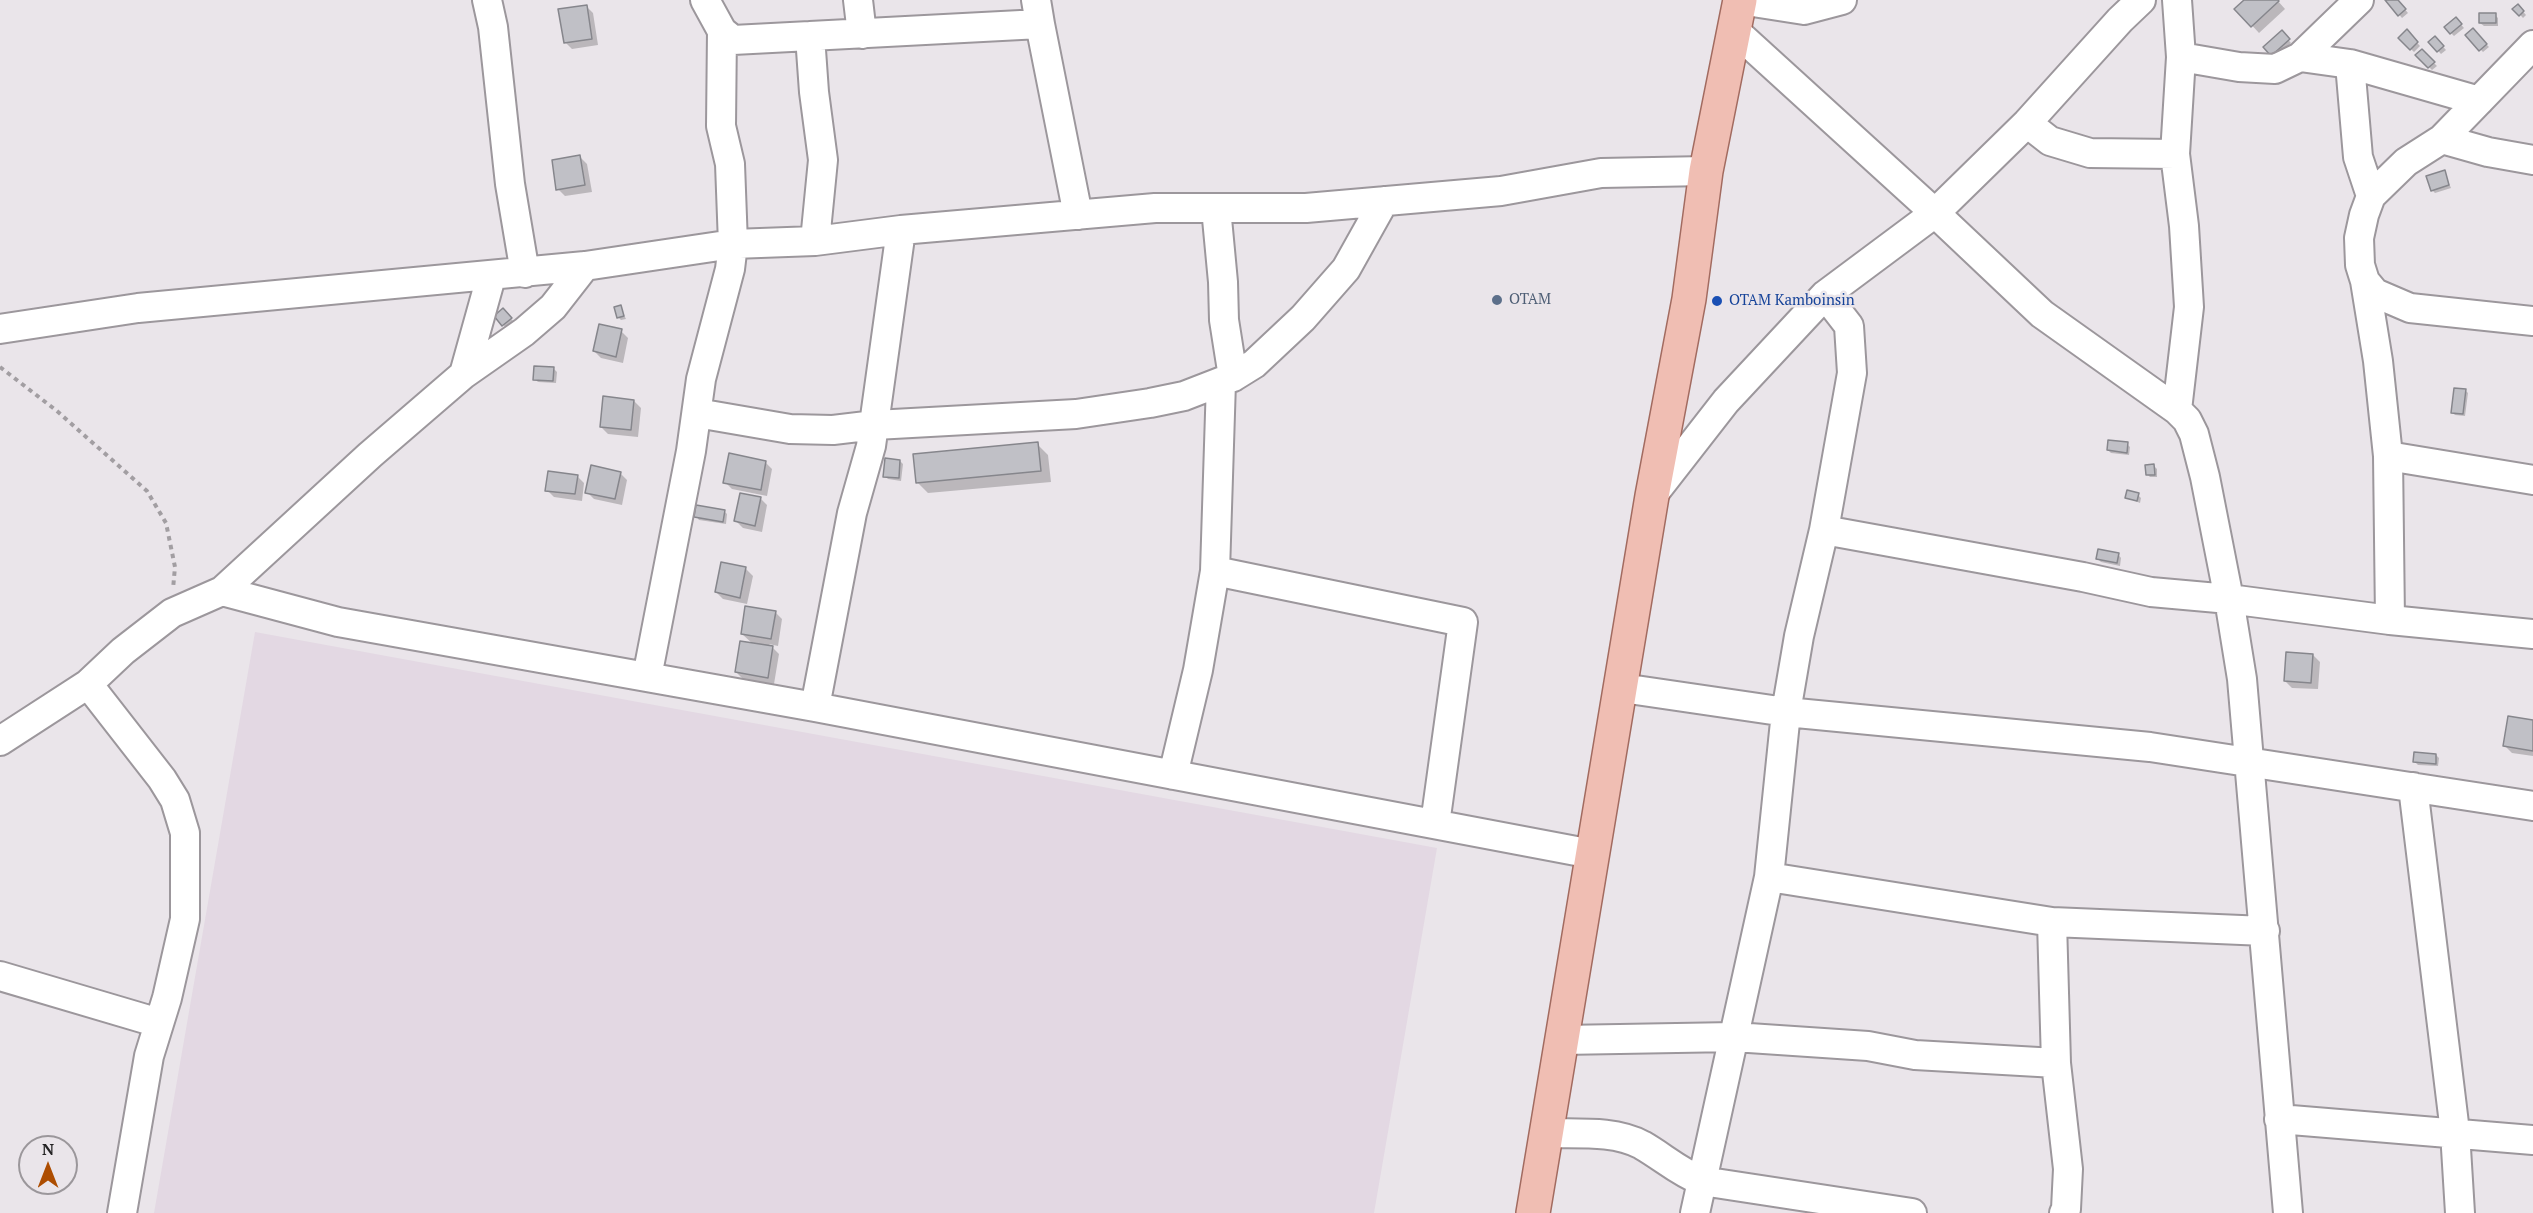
<!DOCTYPE html>
<style>
body{margin:0}
#map{position:relative;width:2533px;height:1213px;overflow:hidden;background:#eae5ea;font-family:"PT Serif",serif}
canvas{display:block}
.north{position:absolute;left:18px;top:1135px;width:60px;height:60px;box-sizing:border-box;background:#eae5ea;border:2px solid #9b979b;border-radius:50%;rotate:0deg;font-size:16px;font-weight:700;line-height:24px;text-align:center;color:#242324}
.north::after{content:'';display:block;margin:auto;width:21px;height:27px;background:#ad4d01;clip-path:polygon(50% 0,100% 100%,50% 72%,0 100%)}
</style>
<div id="map">
<canvas width="2533" height="1213"></canvas>
<div class="north">N</div>
</div>
<script>
const g = document.querySelector('canvas').getContext('2d');
g.lineJoin = 'round';
function paint(path, color) {
  g.fillStyle = color;
  g.fill(path, 'evenodd');
}
function stroke(path, color, width, dash) {
  g.strokeStyle = color;
  g.lineWidth = width;
  g.lineCap = dash ? 'butt' : 'round';
  g.setLineDash(dash || []);
  g.stroke(path);
}
function write(font, color, halo, rows, align = 'center') {
  g.font = font + ' "PT Serif",serif';
  g.lineWidth = 5;
  g.setLineDash([]);
  g.textBaseline = 'middle';
  g.strokeStyle = halo;
  g.fillStyle = color;
  for (const [text, x, y, turn = 0] of rows) {
    g.save();
    g.translate(x, y);
    g.rotate((+turn || 0) * Math.PI / 180);
    g.textAlign = isNaN(turn) ? turn : align;
    if (halo) g.strokeText(text, 0, 0);
    g.fillText(text, 0, 0);
    g.restore();
  }
}
paint(new Path2D(`
 M255,632L1437,848L1374,1213H154Z`), '#e3d8e3');
paint(new Path2D(`
 M2246,0H2277L2285,9L2259,33L2237,9Z
 M2387,0H2397L2408,13L2402,18Z
 M586,6L593,13L598,45L572,49L565,42Z
 M2518,6L2526,15L2523,18L2515,9Z
 M2495,15L2498,18V26H2484L2480,23Z
 M2456,19L2464,28L2454,36L2451,33Z
 M2473,31L2489,47L2483,52L2467,36Z
 M2407,32L2420,46L2414,52L2400,38Z
 M2282,33L2291,43L2275,57L2265,47Z
 M2435,38L2446,50L2441,54L2430,42Z
 M2422,51L2437,66L2432,70L2417,55Z
 M580,157L587,164L592,192L565,196L558,189Z
 M2444,172L2451,188L2435,193L2432,190Z
 M620,307L626,319L621,320L618,317Z
 M506,313L514,322L506,328L496,316Z
 M621,331L628,338L623,363L601,358L594,351Z
 M554,369L557,372L556,383L538,382L535,379Z
 M2465,390L2468,393L2465,416L2455,415L2452,412Z
 M634,401L641,408L638,437L608,434L601,427Z
 M1037,444L1048,455L1051,482L928,493L917,482Z
 M2127,444L2130,447L2129,455L2111,453L2108,450Z
 M900,461L903,464L901,481L888,479L885,476Z
 M765,462L772,469L767,496L732,489L725,482Z
 M2154,466L2157,469V477H2150L2147,474Z
 M620,473L627,480L622,505L594,499L587,492Z
 M577,476L584,483L582,501L554,497L547,490Z
 M2138,495L2141,498L2140,503L2126,497Z
 M760,498L767,505L762,532L743,528L736,521Z
 M724,511L727,514L726,524L699,520L696,516Z
 M2118,554L2121,558L2120,566L2101,562L2098,559Z
 M722,564L746,569L753,576L747,604L723,599L716,592Z
 M775,612L782,619L778,646L769,644L779,654L774,684L743,679L736,672L753,644L742,634Z
 M2313,655L2320,662L2318,689L2292,688L2285,681Z
 M2533,721V756L2512,753L2505,746Z
 M2436,755L2439,758L2438,766L2418,765L2415,762Z`), '#0003');
const building = new Path2D(`
 M2244,0H2278L2279,1L2251,27L2234,9Z
 M2385,0H2398L2406,9L2398,16Z
 M2518,4L2524,11L2519,16L2512,9Z
 M587,5L592,39L564,43L558,9Z
 M2479,13H2496V23H2479Z
 M2456,17L2462,24L2450,34L2444,27Z
 M2473,28L2487,44L2479,51L2465,35Z
 M2407,29L2418,42L2410,50L2398,38Z
 M2282,30L2290,39L2271,56L2263,47Z
 M2435,36L2444,46L2437,52L2428,42Z
 M2422,49L2435,62L2428,68L2415,55Z
 M580,155L585,185L556,190L552,160Z
 M2445,170L2449,185L2431,191L2426,176Z
 M621,305L624,316L617,318L614,307Z
 M503,308L512,318L502,326L494,316Z
 M599,324L622,329L616,357L593,351Z
 M534,366L554,367L553,381L533,380Z
 M2454,388L2466,389L2463,414L2451,413Z
 M603,396L634,400L631,430L600,427Z
 M2108,440L2128,442L2127,453L2107,450Z
 M1038,442L1041,471L916,483L913,454Z
 M729,453L766,461L761,490L723,483Z
 M885,458L900,460L899,478L883,477Z
 M2154,464L2155,475H2146L2145,465Z
 M591,465L621,472L615,499L585,493Z
 M548,471L578,475L575,494L545,491Z
 M2127,490L2139,493L2137,501L2125,498Z
 M740,493L761,497L755,526L734,521Z
 M696,505L725,510L723,522L694,517Z
 M2098,549L2119,553L2117,563L2096,559Z
 M721,562L746,567L740,598L715,592Z
 M745,606L776,611L771,639L741,634Z
 M740,641L773,646L768,678L735,672Z
 M2286,652L2313,654L2311,683L2284,681Z
 M2508,716L2533,720V751L2503,746Z
 M2414,752L2436,754V764L2413,762Z`);
paint(building, '#c0c0c6');
stroke(building, '#86868c', 1.5);
const minor = new Path2D(`
 M487,0L493,27L510,184L525,273
 M705,0L722,31L733,40L810,36L814,92L823,160L815,241
 M858,0L862,34
 M1740,0L1804,10L1842,0
 M2177,0L2181,57L2175,154L2184,226L2189,307L2177,410
 M1040,24L1078,215
 M1734,30L1935,213L2042,314L2177,410L2187,420L2194,434L2205,477L2229,599L2242,679L2288,1213
 M810,36L1040,24L1036,0
 M2181,57L2239,67L2275,69L2300,57L2350,64L2479,101
 M2300,57L2359,0
 M2350,64L2358,157L2371,196L2364,215L2359,238L2360,265L2365,281L2375,293L2410,308L2533,321
 M2027,123L2050,141L2090,153L2175,154
 M2442,139L2488,152L2533,160
 M2371,196L2406,162L2442,139L2533,45
 M1216,208L1223,282L1224,320L1233,377
 M2365,281L2378,361L2388,456L2390,620
 M0,329L138,308L585,266L733,244L815,241L901,230L1155,208H1306L1501,191L1601,173L1706,171
 M464,374L491,277
 M697,413L790,429L833,430L875,425L1076,414L1150,403L1184,396L1233,377L1254,364L1303,318L1346,269L1384,201
 M2388,456L2533,480
 M1652,496L1726,401L1825,295L1935,213L2027,123L2120,20L2141,0
 M1824,530L2083,577L2151,592L2229,599L2390,620L2533,634
 M1215,571L1463,622L1435,824
 M222,591L338,622L815,707L1592,854
 M647,677L691,451L701,379L730,269L733,244L730,164L721,126L722,31
 M88,684L162,779L175,800L185,833V919L167,998L149,1056L122,1213
 M1622,688L1786,712L2150,747L2533,806
 M815,707L852,513L871,446L901,230
 M0,741L88,684L123,651L172,613L222,591L370,455L464,374L524,332L553,307L585,266
 M1173,775L1198,670L1215,571L1221,382
 M2413,787L2455,1132L2460,1213
 M1769,877L2052,922
 M0,976L159,1023
 M1562,1040L1734,1037L1868,1046L1915,1055L2056,1063L2068,1169L2066,1209L2064,1213
 M2056,1063L2052,922L2265,931
 M2279,1119L2533,1140
 M1546,1133C1577,1134 1614,1130 1642,1145C1663,1157 1679,1172 1702,1181L1912,1213
 M1695,1213L1769,877L1786,712L1799,636L1824,530L1852,373L1849,326L1825,295`);
const major = new Path2D(`
 M1533,1213L1652,496L1689,299L1706,171L1740,0`);
stroke(minor, '#9c979c', 32);
stroke(major, '#a26b60', 36);
stroke(new Path2D(`
 M0,367L57,411L147,491L166,523L175,567L173,589`), '#a29ea2', 4, [4.5, 4.5]);
stroke(minor, '#fff', 28);
stroke(major, '#f0beb3', 33);
for (const [x, y, r, color] of [
 [1497,300,6,"#5c6f8a"],
 [1717,301,6,"#1a4fb4"]
]) {
  const dot = new Path2D();
  dot.arc(x, y, r, 0, 2 * Math.PI);
  g.fillStyle = color;
  g.fill(dot);
  stroke(dot, '#eae5ea', 2);
}
write('15px', '#4e5e75', '#eae5ea', [
 ["OTAM",1509,300]
], 'left');
write('15px', '#164399', '#eae5ea', [
 ["OTAM Kamboinsin",1729,301]
], 'left');
</script>
